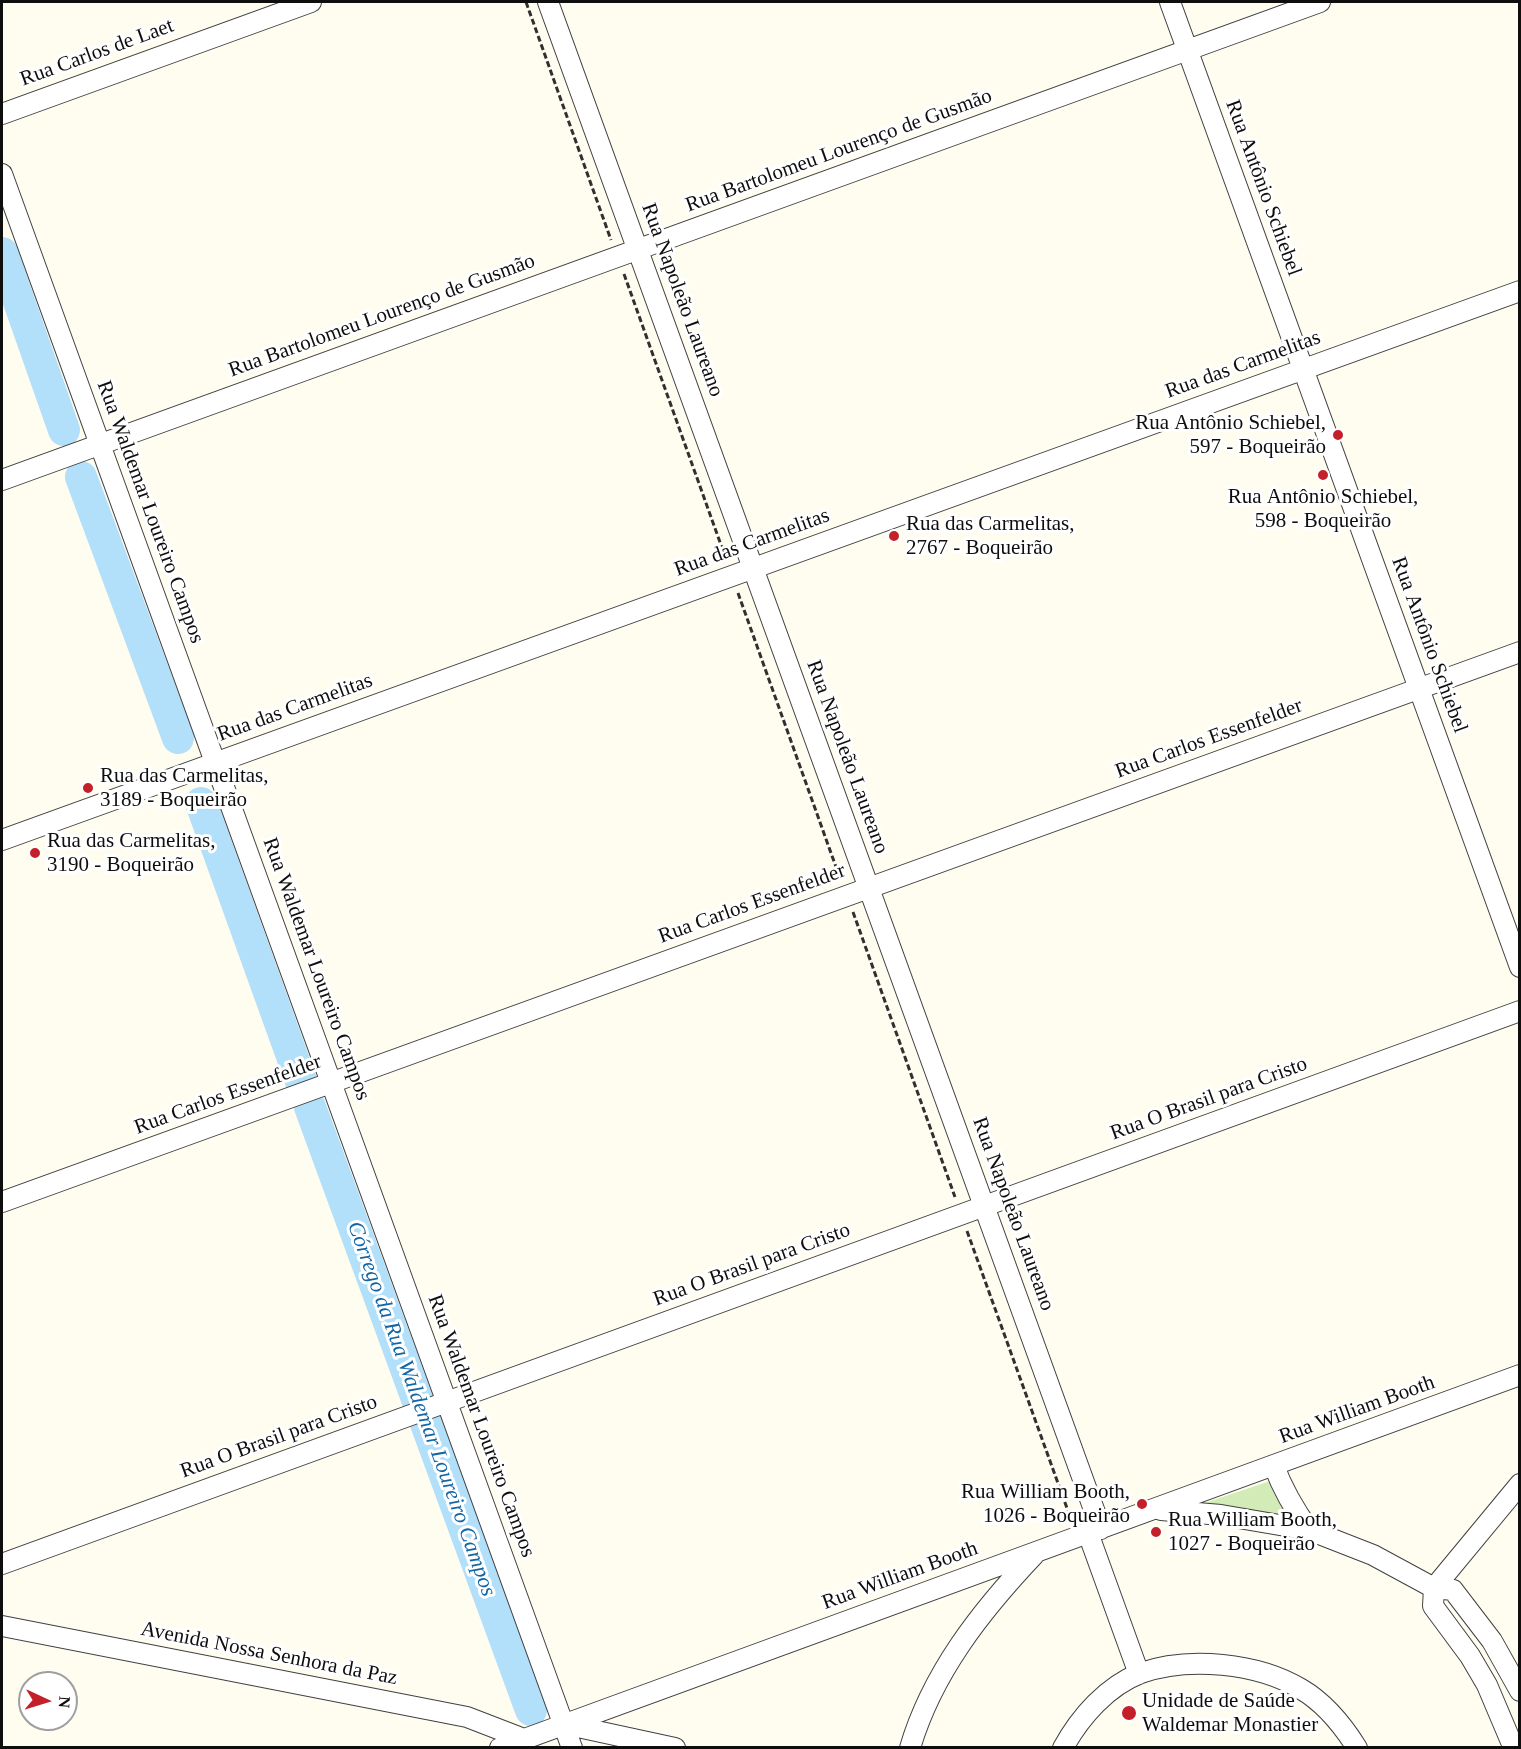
<!DOCTYPE html>
<meta charset="utf-8">
<style>
body{margin:0}
#map{position:relative;width:1521px;height:1749px;overflow:hidden;background:#fffcf0;font-family:"Times New Roman",serif}
canvas{display:block}
.frame{position:absolute;inset:0;border:3px solid #0e0e0e;pointer-events:none}
.north{position:absolute;left:18px;top:1671px;width:60px;height:60px;box-sizing:border-box;background:#fff;border:2px solid #9f9f9f;border-radius:50%;rotate:94deg;font-size:16px;font-weight:700;line-height:24px;text-align:center;color:#0e0e0e}
.north::after{content:'';display:block;margin:auto;width:21px;height:27px;background:#c42029;clip-path:polygon(50% 0,100% 100%,50% 72%,0 100%)}
</style>
<div id="map">
<canvas width="1521" height="1749"></canvas>
<div class="frame"></div>
<div class="north">N</div>
</div>
<script>
const g = document.querySelector('canvas').getContext('2d');
g.lineJoin = 'round';
function paint(path, color) {
  g.fillStyle = color;
  g.fill(path, 'evenodd');
}
function stroke(path, color, width, dash) {
  g.strokeStyle = color;
  g.lineWidth = width;
  g.lineCap = dash ? 'butt' : 'round';
  g.setLineDash(dash || []);
  g.stroke(path);
}
function write(font, color, halo, rows, align = 'center') {
  g.font = font + ' "Times New Roman",serif';
  g.lineWidth = 6;
  g.setLineDash([]);
  g.textBaseline = 'middle';
  g.strokeStyle = halo;
  g.fillStyle = color;
  for (const [text, x, y, turn = 0] of rows) {
    g.save();
    g.translate(x, y);
    g.rotate((+turn || 0) * Math.PI / 180);
    g.textAlign = isNaN(turn) ? turn : align;
    if (halo) g.strokeText(text, 0, 0);
    g.fillText(text, 0, 0);
    g.restore();
  }
}
paint(new Path2D(`
 M1270,1481L1280,1505L1288,1516L1231,1507L1199,1505Z`), '#d3ebb7');
stroke(new Path2D(`
 M2,253L64,430
 M81,477L178,738
 M201,803L301,1081
 M310,1107L531,1710`), '#b2dff9', 32);
const minor = new Path2D(`
 M548,2L1101,1529
 M1170,2L1520,967
 M2,114L311,2
 M2,174L572,1748
 M2,480L1320,2
 M2,840L1520,291
 M2,1202L1520,652
 M1274,1466C1283,1490 1294,1509 1309,1530
 M1161,1510L1221,1515L1309,1530L1373,1555L1434,1588L1453,1590L1492,1641L1520,1691
 M1088,1533L1139,1674
 M2,1564L1520,1011
 M1434,1588L1433,1606L1470,1656L1487,1685L1512,1744
 M1434,1588L1520,1484
 M2,1626L467,1717L524,1739
 M564,1724L675,1748
 M500,1748L1520,1375
 M910,1748C932,1673 981,1611 1034,1555
 M1063,1748C1080,1717 1107,1686 1141,1673C1188,1656 1258,1663 1301,1689C1325,1703 1342,1724 1357,1748`);
stroke(minor, '#414141', 22);
stroke(new Path2D(`
 M526,2L611,240
 M624,274L726,559
 M738,593L841,881
 M853,912L955,1197
 M967,1231L1072,1522`), '#303030', 3, [6, 3]);
stroke(minor, '#fff', 20);
for (const [x, y, r, color] of [
 [1338,435,6,"#c42029"],
 [1323,475,6,"#c42029"],
 [894,536,6,"#c42029"],
 [88,788,6,"#c42029"],
 [35,853,6,"#c42029"],
 [1142,1504,6,"#c42029"],
 [1156,1532,6,"#c42029"],
 [1129,1713,8,"#c42029"]
]) {
  const dot = new Path2D();
  dot.arc(x, y, r, 0, 2 * Math.PI);
  g.fillStyle = color;
  g.fill(dot);
  stroke(dot, '#fff', 2);
}
write('21px', '#0e0e0e', '#fff', [
 ["Rua Carlos de Laet",97,53,-20],
 ["Rua Bartolomeu Lourenço de Gusmão",839,151,-20],
 ["Rua Antônio Schiebel",1263,188,70],
 ["Rua Napoleão Laureano",682,300,70],
 ["Rua Bartolomeu Lourenço de Gusmão",382,316,-20],
 ["Rua das Carmelitas",1243,365,-20],
 ["Rua Waldemar Loureiro Campos",150,512,70],
 ["Rua das Carmelitas",752,543,-20],
 ["Rua Antônio Schiebel",1429,645,70],
 ["Rua das Carmelitas",295,708,-20],
 ["Rua Carlos Essenfelder",1209,739,-20],
 ["Rua Napoleão Laureano",847,757,70],
 ["Rua Carlos Essenfelder",752,904,-20],
 ["Rua Waldemar Loureiro Campos",316,969,70],
 ["Rua Carlos Essenfelder",228,1095,-20],
 ["Rua O Brasil para Cristo",1209,1099,-20],
 ["Rua Napoleão Laureano",1013,1214,70],
 ["Rua O Brasil para Cristo",752,1265,-20],
 ["Rua William Booth",1357,1410,-20],
 ["Rua Waldemar Loureiro Campos",481,1426,70],
 ["Rua O Brasil para Cristo",279,1437,-20],
 ["Rua William Booth",900,1576,-20],
 ["Avenida Nossa Senhora da Paz",269,1654,11]
]);
write('21px', '#0e0e0e', '#fff', [
 ["Rua Antônio Schiebel,",1326,423,"right"],
 ["597 - Boqueirão",1326,447,"right"],
 ["Rua Antônio Schiebel,",1323,497,"center"],
 ["598 - Boqueirão",1323,521,"center"],
 ["Rua das Carmelitas,",906,524],
 ["2767 - Boqueirão",906,548],
 ["Rua das Carmelitas,",100,776],
 ["3189 - Boqueirão",100,800],
 ["Rua das Carmelitas,",47,841],
 ["3190 - Boqueirão",47,865],
 ["Rua William Booth,",1130,1492,"right"],
 ["1026 - Boqueirão",1130,1516,"right"],
 ["Rua William Booth,",1168,1520],
 ["1027 - Boqueirão",1168,1544],
 ["Unidade de Saúde",1142,1701],
 ["Waldemar Monastier",1142,1725]
], 'left');
write('italic 22px', '#1266a6', '#fff', [
 ["Córrego da Rua Waldemar Loureiro Campos",421,1409,70]
]);
</script>
